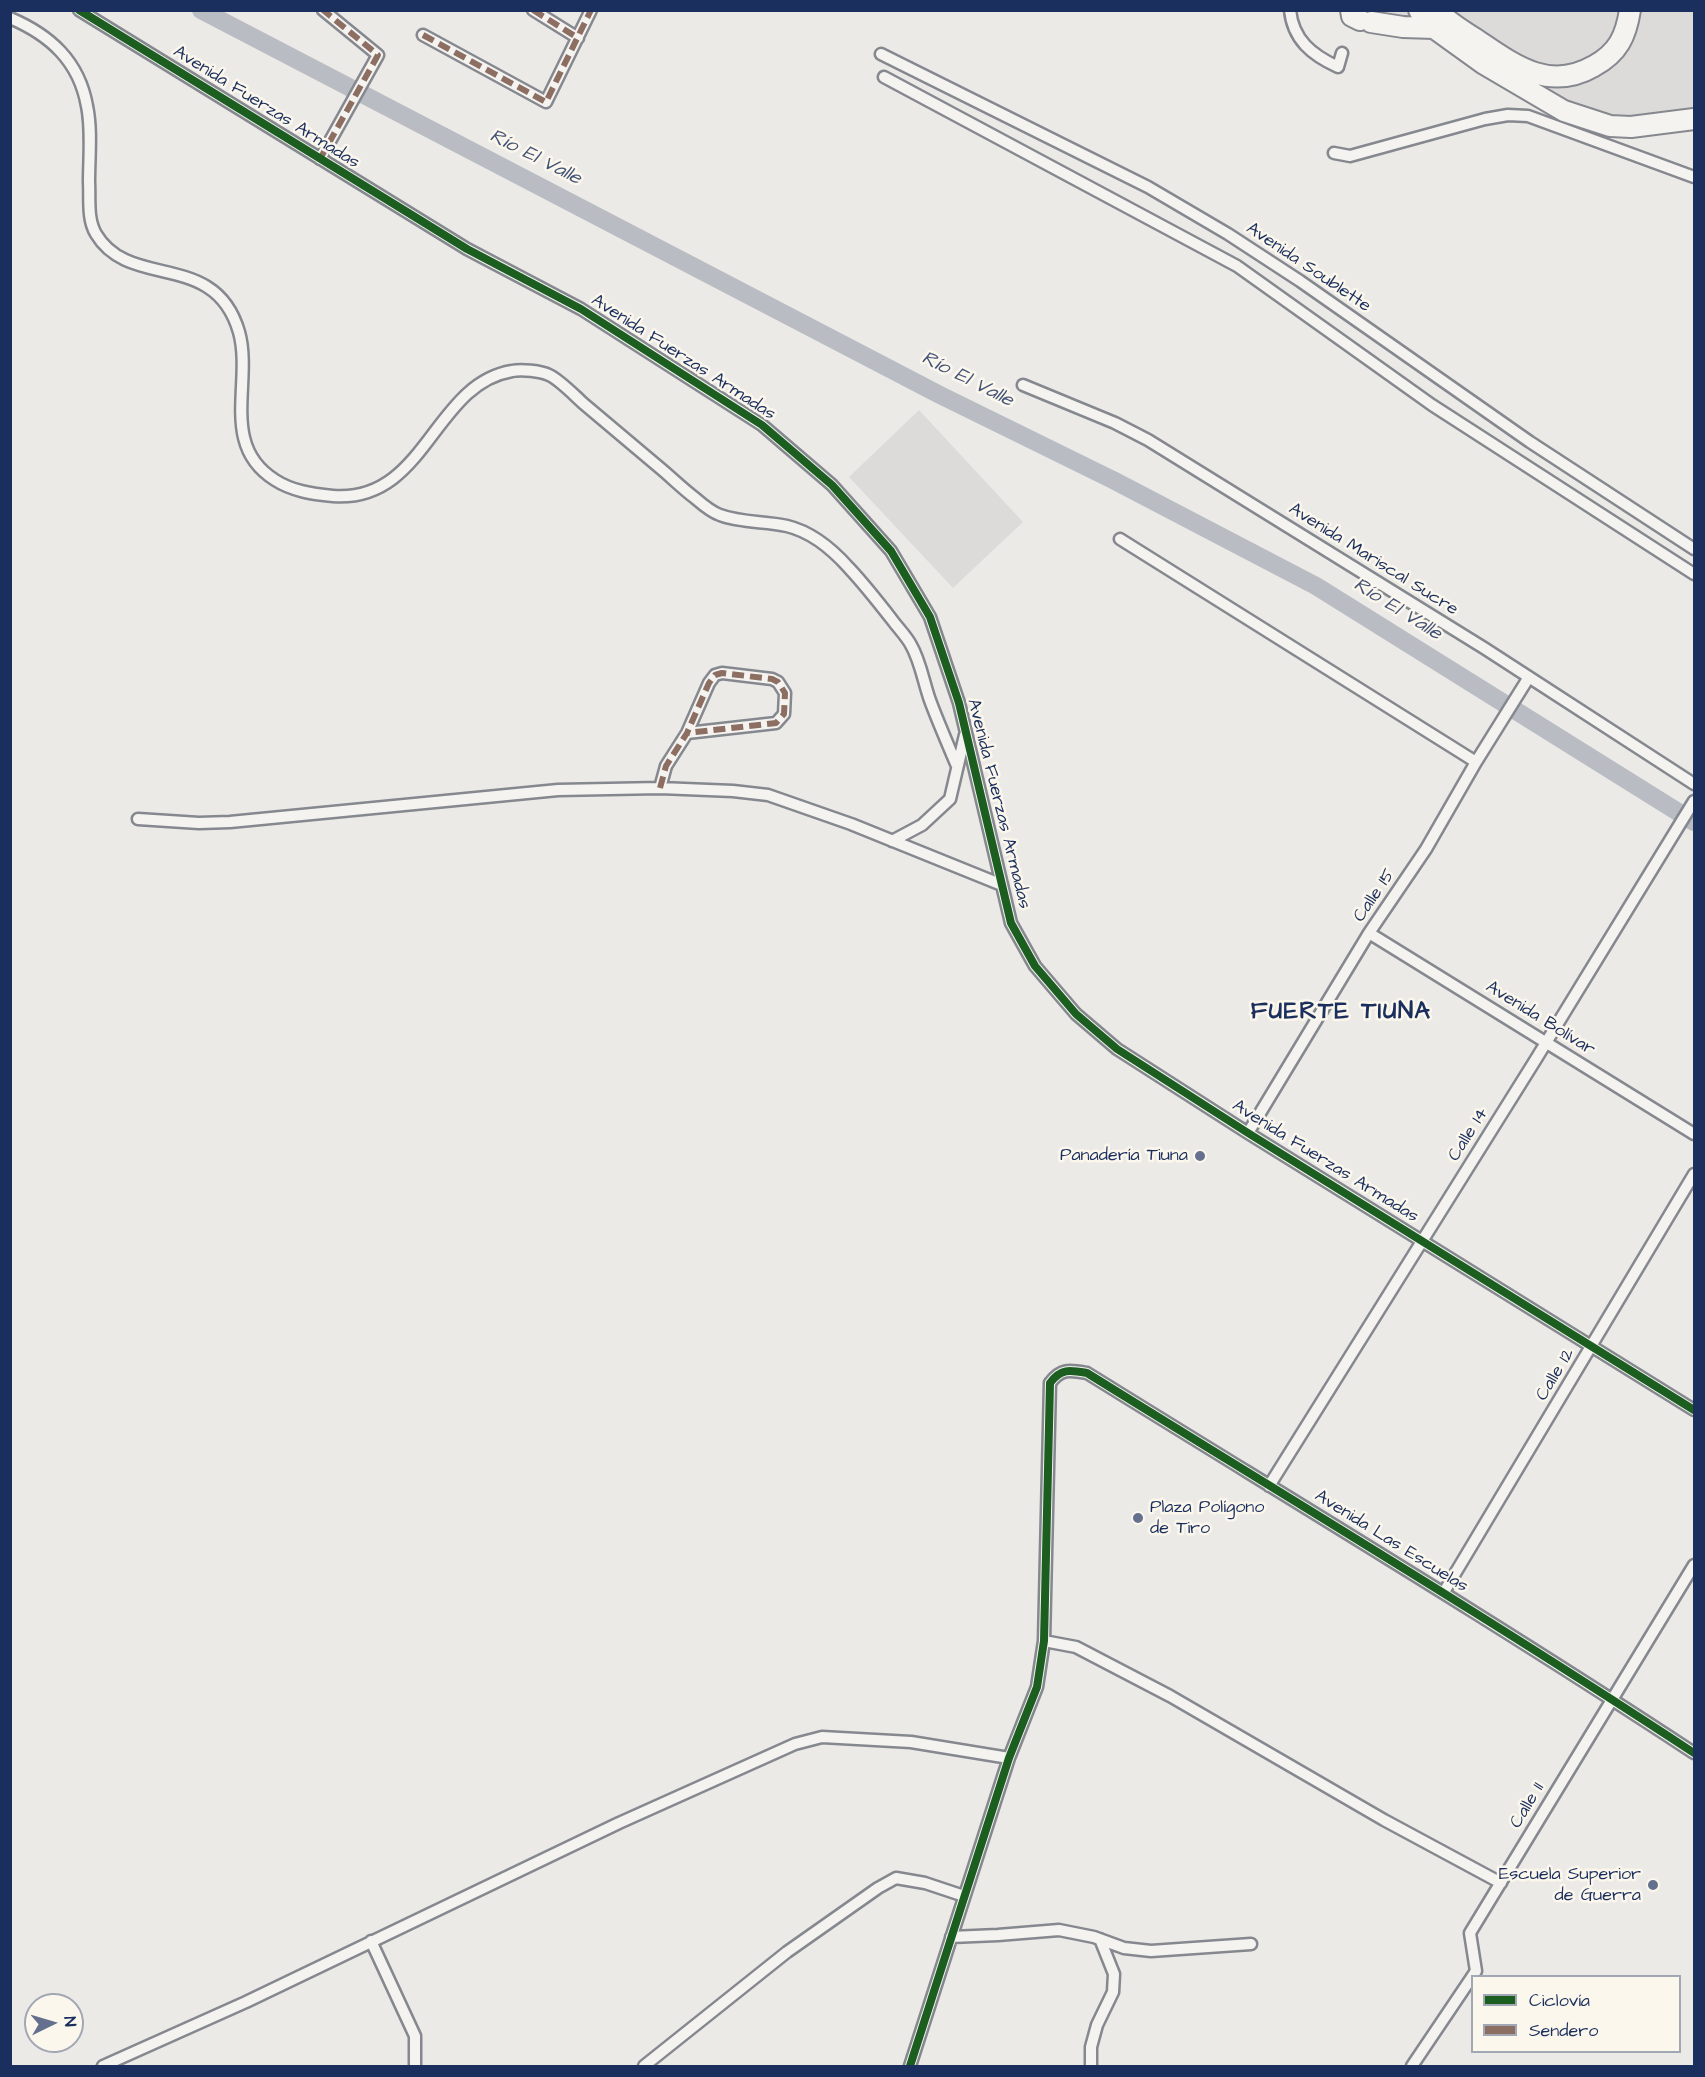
<!DOCTYPE html>
<meta charset="utf-8">
<style>
body{margin:0}
#map{position:relative;width:1705px;height:2077px;overflow:hidden;background:#eceae6;font-family:"Architects Daughter",sans-serif}
canvas{display:block}
.frame{position:absolute;inset:0;border:12px solid #1b2f5e;pointer-events:none}
.legend{position:absolute;left:1471px;top:1975px;width:210px;height:78px;box-sizing:border-box;background:#fbf7ec;border:2px solid #a1a7b3;margin:0;padding:8px 10px;list-style:none;font-size:18px;color:#1b2f5e}
.legend li{display:flex;align-items:center;gap:12px;height:30px}
.legend b{width:30px;border:2px solid #a1a7b3}
.north{position:absolute;left:24px;top:1993px;width:60px;height:60px;box-sizing:border-box;background:#fbf7ec;border:2px solid #a1a7b3;border-radius:50%;rotate:85deg;font-size:16px;font-weight:700;line-height:24px;text-align:center;color:#1b2f5e}
.north::after{content:'';display:block;margin:auto;width:21px;height:27px;background:#64708e;clip-path:polygon(50% 0,100% 100%,50% 72%,0 100%)}
</style>
<div id="map">
<canvas width="1705" height="2077"></canvas>
<div class="frame"></div>
<ul class="legend">
<li><b style="height:8px;background:#1b5e20"></b>Ciclovía</li>
<li><b style="height:8px;background:#8d6e63"></b>Sendero</li>
</ul>
<div class="north">N</div>
</div>
<script>
const g = document.querySelector('canvas').getContext('2d');
g.lineJoin = 'round';
function paint(path, color) {
  g.fillStyle = color;
  g.fill(path, 'evenodd');
}
function stroke(path, color, width, dash) {
  g.strokeStyle = color;
  g.lineWidth = width;
  g.lineCap = dash ? 'butt' : 'round';
  g.setLineDash(dash || []);
  g.stroke(path);
}
function write(font, color, halo, rows, align = 'center') {
  g.font = font + ' "Architects Daughter",sans-serif';
  g.lineWidth = 5;
  g.setLineDash([]);
  g.textBaseline = 'middle';
  g.strokeStyle = halo;
  g.fillStyle = color;
  for (const [text, x, y, turn = 0] of rows) {
    g.save();
    g.translate(x, y);
    g.rotate((+turn || 0) * Math.PI / 180);
    g.textAlign = isNaN(turn) ? turn : align;
    if (halo) g.strokeText(text, 0, 0);
    g.fillText(text, 0, 0);
    g.restore();
  }
}
paint(new Path2D(`
 M1351,11H1694V119L1610,126L1434,28Z
 M919,410L1023,522L953,588L849,477Z`), '#dcdbd9');
stroke(new Path2D(`
 M201,10L940,395L1113,480L1316,586L1694,822`), '#b9bcc3', 18);
const street = new Path2D(`
 M79,10L467,249L581,309L762,425L832,485L891,551L930,617L959,703L1011,923L1035,966L1076,1014L1117,1049L1248,1133L1694,1410
 M533,10L578,38
 M1290,10C1293,40 1312,55 1338,67L1342,53
 M10,18C50,35 79,61 87,106C92,130 89,157 89,182C90,199 87,219 96,234C130,291 215,249 239,332C253,382 219,445 275,480C292,491 312,494 333,496C426,503 433,384 512,371C521,369 541,371 549,375C560,380 575,396 584,404C610,426 635,447 660,468C672,478 683,489 695,498C702,504 711,512 720,515C741,523 765,521 787,526C812,532 833,550 849,568C865,585 879,603 893,621C899,629 907,637 911,645C921,662 924,685 931,703C939,724 948,745 957,766
 M423,35L546,102L591,10
 M881,54L1148,187L1228,234L1300,281L1530,442L1694,549
 M884,77L1237,266L1432,405L1694,574
 M1334,153L1350,156L1485,119L1508,115L1528,116L1694,177
 M320,159L378,55L323,10
 M1023,385L1115,423L1148,440L1484,648L1694,784
 M1120,539L1476,762
 M660,788L666,766L687,733L709,683L715,675L722,673L772,679L778,682L785,693L784,714L776,723L687,733
 M138,819L199,823L230,822L558,790L660,788L733,791L768,795L851,824L1002,885
 M892,841L922,825L950,799L965,735
 M1369,933L1694,1134
 M1248,1133L1369,933L1426,849L1476,762L1529,677
 M1269,1486L1536,1059L1694,801
 M1444,1592L1694,1174
 M1044,1641L1076,1647L1170,1696L1384,1820L1501,1883
 M951,1937L998,1935L1059,1930L1094,1937L1124,1948L1151,1951L1251,1944
 M371,1941L415,2036V2066
 M103,2066L246,2002L619,1823L795,1744L822,1737L911,1742L1009,1758
 M644,2066L787,1952L878,1888L896,1878L925,1883L964,1896
 M910,2066L1009,1758L1037,1687L1044,1641L1050,1383C1061,1368 1070,1370 1087,1373C1290,1499 1495,1622 1694,1753
 M1091,2066V2047L1097,2025L1113,1992L1114,1974L1100,1939
 M1412,2066L1476,1971L1470,1933L1694,1565`);
const highway = new Path2D(`
 M1351,10L1352,16L1360,20
 M1419,10L1434,28L1484,64L1564,111L1610,126L1631,127L1694,119
 M1436,10C1448,22 1463,31 1477,40C1514,65 1549,92 1594,66C1618,53 1626,36 1630,10
 M1371,22L1403,27L1434,28`);
stroke(street, '#85888f', 15);
stroke(highway, '#85888f', 24);
stroke(street, '#f4f3ef', 10);
stroke(highway, '#f4f3ef', 20);
stroke(new Path2D(`
 M533,10L578,38
 M423,35L546,102L591,10
 M320,159L378,55L323,10
 M660,788L666,766L687,733L709,683L715,675L722,673L772,679L778,682L785,693L784,714L776,723L687,733`), '#8d6e63', 6, [12, 6]);
stroke(new Path2D(`
 M79,10L467,249L581,309L762,425L832,485L891,551L930,617L959,703L1011,923L1035,966L1076,1014L1117,1049L1248,1133L1694,1410
 M910,2066L1009,1758L1037,1687L1044,1641L1050,1383C1061,1368 1070,1370 1087,1373C1290,1499 1495,1622 1694,1753`), '#1b5e20', 8);
for (const [x, y, r, color] of [
 [1200,1156,6,"#64708e"],
 [1138,1518,6,"#64708e"],
 [1653,1885,6,"#64708e"]
]) {
  const dot = new Path2D();
  dot.arc(x, y, r, 0, 2 * Math.PI);
  g.fillStyle = color;
  g.fill(dot);
  stroke(dot, '#fbf7ec', 2);
}
write('18px', '#1b2f5e', '#fbf7ec', [
 ["Avenida Fuerzas Armadas",266,108,32],
 ["Avenida Soublette",1308,268,34],
 ["Avenida Fuerzas Armadas",683,358,33],
 ["Avenida Mariscal Sucre",1373,560,32],
 ["Avenida Fuerzas Armadas",998,804,76],
 ["Calle 15",1375,896,-56],
 ["Avenida Bolívar",1540,1019,32],
 ["Calle 14",1469,1135,-58],
 ["Avenida Fuerzas Armadas",1325,1162,32],
 ["Calle 12",1556,1375,-59],
 ["Avenida Las Escuelas",1391,1542,32],
 ["Calle 11",1528,1806,-59]
]);
write('18px', '#1b2f5e', '#fbf7ec', [
 ["Panadería Tiuna",1188,1156],
 ["Plaza Polígono",1150,1508,"left"],
 ["de Tiro",1150,1529,"left"],
 ["Escuela Superior",1641,1875],
 ["de Guerra",1641,1896]
], 'right');
write('italic 20px', '#445378', '#fbf7ec', [
 ["Río El Valle",535,158,27],
 ["Río El Valle",967,380,27],
 ["Río El Valle",1397,610,32]
]);
g.letterSpacing = '1.5px';
write('bold 24px', '#1b2f5e', '#fbf7ec', [
 ["FUERTE TIUNA",1341,1013]
]);
g.letterSpacing = '0px';
</script>
